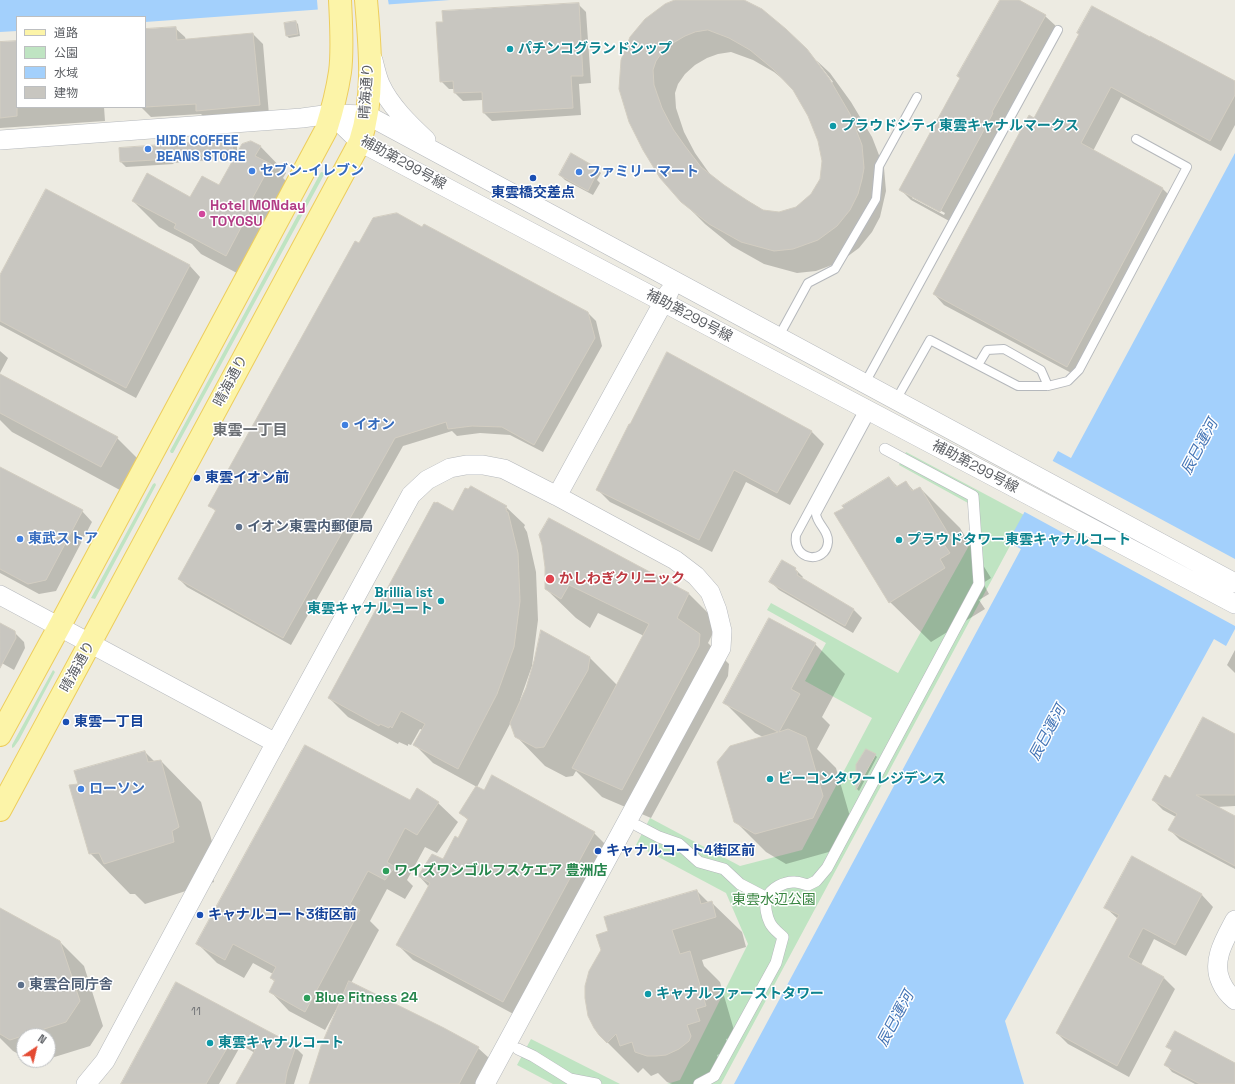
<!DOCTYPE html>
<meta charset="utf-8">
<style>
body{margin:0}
#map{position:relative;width:1235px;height:1084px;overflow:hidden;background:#edebe2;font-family:"Space Grotesk","Noto Sans JP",sans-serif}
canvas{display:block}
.legend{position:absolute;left:16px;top:16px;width:130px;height:92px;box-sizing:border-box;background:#fff;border:1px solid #bdbfc1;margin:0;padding:5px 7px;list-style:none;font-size:12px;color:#5b5e63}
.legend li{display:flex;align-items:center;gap:8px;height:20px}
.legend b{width:20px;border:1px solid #bdbfc1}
.north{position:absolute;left:16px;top:1028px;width:40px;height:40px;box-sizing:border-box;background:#fff;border:1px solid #bdbfc1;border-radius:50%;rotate:35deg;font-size:11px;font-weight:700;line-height:16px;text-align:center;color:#5b5e63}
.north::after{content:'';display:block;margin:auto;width:14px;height:18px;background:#e44a32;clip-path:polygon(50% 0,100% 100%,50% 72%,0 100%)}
</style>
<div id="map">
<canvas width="1235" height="1084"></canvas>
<ul class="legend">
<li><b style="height:5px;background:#fcf4a8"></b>道路</li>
<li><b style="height:11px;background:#bfe4c2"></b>公園</li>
<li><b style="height:11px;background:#a3d0fc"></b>水域</li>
<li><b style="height:11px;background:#c8c6c0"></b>建物</li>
</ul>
<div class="north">N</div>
</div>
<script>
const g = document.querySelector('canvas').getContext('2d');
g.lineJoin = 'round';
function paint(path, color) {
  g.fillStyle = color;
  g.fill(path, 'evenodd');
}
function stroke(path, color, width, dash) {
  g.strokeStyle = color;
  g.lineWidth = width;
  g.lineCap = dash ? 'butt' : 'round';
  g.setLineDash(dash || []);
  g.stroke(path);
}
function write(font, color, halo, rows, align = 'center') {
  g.font = font + ' "Space Grotesk","Noto Sans JP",sans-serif';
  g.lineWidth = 3;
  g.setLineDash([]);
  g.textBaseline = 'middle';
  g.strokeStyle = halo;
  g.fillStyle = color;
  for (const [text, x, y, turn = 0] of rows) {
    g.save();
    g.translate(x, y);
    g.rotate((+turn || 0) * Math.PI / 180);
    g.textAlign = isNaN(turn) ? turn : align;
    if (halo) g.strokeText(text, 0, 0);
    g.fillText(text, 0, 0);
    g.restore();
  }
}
paint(new Path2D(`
 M321,172L325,173L173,453H171L170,451Z
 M906,452L1026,516L721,1084H667L680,1080L748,944L726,893L636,845L650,818L740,866L802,850L872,718L805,681L826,643L767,610L771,603L898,673L971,542L968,503L899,465Z
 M155,483L156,485L95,599L91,598L153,484Z
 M53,670L55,672L19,740L14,747L12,748V745Z
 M531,1039L620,1084H553L517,1065Z`), '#bfe4c2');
paint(new Path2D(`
 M0,0H450L145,22V17H17V31L0,32Z
 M1235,153V629L1226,646L1214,639L1005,1021L1024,1084H734L1021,549L1008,542L1058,451L1071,458Z`), '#a3d0fc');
paint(new Path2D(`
 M317,0H388L389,6L318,12Z
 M1051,460L1235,559V626L1023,511Z`), '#edebe2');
paint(new Path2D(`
 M678,0H742L831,83L833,82L816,60L830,73L851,102L872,137L884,168L886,191L880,217L872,232L859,248L840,262L816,271L797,273L764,264L732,246L705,224L682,201L630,122ZM731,52L753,60L774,72L790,85L794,90L809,116L819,141L823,161L821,180L812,195L796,208L779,213L763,210L723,186L713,178L707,170L695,153L684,132L676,108L675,93L678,84L685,74L695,65L707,58L718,54Z
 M1001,0H1017L1045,16L1056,26L1002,123L1003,124L951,222L911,200L901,190L961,78ZM912,195L945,213L944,215L912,198Z
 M578,4L586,12L591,83L579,84L581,115L492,121L484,113L483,100L463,101L455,93V89H449L441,81Z
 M296,22L298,24L300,36L289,38L287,36Z
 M175,28L185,37L186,40L253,34L263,44L269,115L207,120L201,114L151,117L141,107H145V30Z
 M1080,34L1235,83V125L1221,151L1121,97L1093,151L1162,188L1173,199L1077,376L944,305L934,294L1034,119Z
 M17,42V107H104L105,121L0,128V43Z
 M232,141L237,146V154L260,146L286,173L283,178L296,191L252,281L201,254L192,244L159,227L133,201L191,198L220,186L236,158L173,163L174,164L126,167L121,162Z
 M596,168L601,173L597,180L600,183L593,195L565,180L560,175Z
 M46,190L190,266L200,277L136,398L0,325V277Z
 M422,228L588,313L596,321L602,346L543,452L510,435L480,433L457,436L452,431L403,446L291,645L187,587L179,579L216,512L210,505L359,244Z
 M0,351L8,358L0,373Z
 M0,375L117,438L146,467L131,496L12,432L0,420Z
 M811,431L824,444L790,505L746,482L712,552L610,502L597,489Z
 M0,468L82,511L92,522L56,591L39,594L0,573Z
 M889,478L898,487L906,482L914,491L920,488L960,528L991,578L983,583L989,594L979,600L985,609L931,642L890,602L845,508Z
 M506,507L525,525L524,527L527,532L536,572L538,620L532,666L520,700H521L590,658L617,685L644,636L598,613L590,628L576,618L546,589L549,519L689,594L718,623L708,643L729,664L728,676L651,818L602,797L576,771L573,776L566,777L545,766L516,736L511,722L477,787L484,791L594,833L610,849L519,1017L413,960L398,945L429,887L419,876L443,860L459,839L468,820L461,813L477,787L433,763L415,745L423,730L420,729L411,745L408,744V746L399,742L398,744L348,717L329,698L454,512Z
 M795,569L803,577L802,578L805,582L854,610L862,618L853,633L779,590L771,582Z
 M0,624L14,632L24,642L25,648L14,670L0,662Z
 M815,644L845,674L822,717L830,725L817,749L836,768L853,827L843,848L786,864L766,852L735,821L763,737L755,733L725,703Z
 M1235,650V673L1227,665Z
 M1235,735V806L1216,807L1235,817V869L1180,840L1170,830L1176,817L1163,810L1153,800L1170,779Z
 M145,752L155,762L161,761L201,802L219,867L212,872L214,882L145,904L135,894H130L90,853Z
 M875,755L877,757L859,791L857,789V766Z
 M410,801L438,803L458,822L437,853L425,847L407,880L413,886L405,899L387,889L370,921L379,930L351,983L478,1048L489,1058L475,1084H310L337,1011L336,1010L325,1030L289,1011L270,991L275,982L271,978L273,974L253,963L244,978L217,963L198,944Z
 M1132,857L1202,895L1213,907L1186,956L1154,939L1141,965L1164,978L1175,989L1129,1077L1068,1044L1057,1033L1118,919L1105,907Z
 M697,891L709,903L711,902L742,932L746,947L702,960L704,966L720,982L736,1037L726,1039L729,1051L717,1055L721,1067L698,1084H672L667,1082L658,1073L651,1076L643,1068L638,1073L599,1034L602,950L609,932Z
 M0,909L60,942L84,966L103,1026L90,1046L48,1059V1036H24V1057L13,1051L0,1038Z
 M177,983L295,1047L303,1055L294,1084H237L255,1053L241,1045L219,1084H122Z
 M1168,1047L1235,1064V1084H1195L1172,1072L1166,1065L1172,1051Z
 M29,1060H45L35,1063Z`), '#0003');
const building = new Path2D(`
 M675,0H744L762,9L786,29L807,49L829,78L850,114L862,145L864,168L862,179L858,194L850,210L837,226L818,240L793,249L774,251L741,242L709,224L681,202L660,178L643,150L629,122L619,89L621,60L630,37L645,19L665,4ZM708,30L729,38L750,50L773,69L793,90L808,116L818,141L822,161L820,179L811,194L796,207L779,212L763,210L748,201L724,185L701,167L685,146L673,129L662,108L654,85L653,70L656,61L663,51L673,43L685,36L695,32Z
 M1000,0H1019L1046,15L992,112L993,113L940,212L899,190L960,78L957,76Z
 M579,3L583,76H571L573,108L483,113L482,92L454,93L453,81L440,82L436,22H443L442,11Z
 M1092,6L1150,37V36L1235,81V95L1210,141L1111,87L1081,143L1163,188L1067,367L933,294L1029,115L1034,118L1079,34L1077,33Z
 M296,21L298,34L286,36L284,23Z
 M176,27L177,40L253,33L260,105L196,111V104L145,107V29Z
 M17,41V116L0,118V42Z
 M232,140L233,153L168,158L171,159L120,162L119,148Z
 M251,141L261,146L255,156L271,164L251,201L254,203L226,256L174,228L176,224L132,201L147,173L190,197L202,176L219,185L242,144Z
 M571,153L597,168L592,175L595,177L588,191L559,175Z
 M46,189L190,265L126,388L0,321V275Z
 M397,213L422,227L424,224L588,312L595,338L534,445L502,427L472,426L448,429L446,422L395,438L283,638L178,579L216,510L208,506L355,241L359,243L373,218Z
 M667,352L812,431L777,493L734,470L699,540L596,490L629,424H630Z
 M0,374L118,437L101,467L0,413Z
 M0,467L83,510L46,580L28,584L0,569Z
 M889,477L896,487L906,481L912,491L920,487L951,538L943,543L950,553L940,559L945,568L889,603L834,513L844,508L842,506Z
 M471,486L507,506L505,508L507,509L506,511L508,512L518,553L520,601L514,647L497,694L458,769L413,745L425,724L401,711L392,728L390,726L389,728L380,724L379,726L328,698L434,502L436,503L437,502L453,511L465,488L468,489Z
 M549,518L689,593L677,618L700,634L699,646L622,790L572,768L649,624L569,585L561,599L545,589V567L542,545L539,535Z
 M782,560L796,568L795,570L798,572L797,575L854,609L845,626L769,582Z
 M769,618L816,643L791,689L800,694L779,732L788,729L806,737L823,796L813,818L755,834L734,822L717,762L730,746L778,732L723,703Z
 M0,623L15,631L16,638L0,668Z
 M541,630L590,657L588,670L544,747L536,748L515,737L510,723L526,688L534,661Z
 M1203,717L1235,734V795H1196L1235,816V866L1168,830L1177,814L1152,800L1165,775L1170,778Z
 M305,745L410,800L417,788L439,802L417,835L405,828L387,862L395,867L385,880L368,871L350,904L360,910L305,1012L269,992L275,980L270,978L276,967L233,944L225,960L196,944Z
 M866,749L876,754L856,790V765Z
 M145,751L148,762L161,760L179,827L172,831L174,842L104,864L99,853L89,854L69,785L78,784L74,771Z
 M492,775L595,832L503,1002L396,945L430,883L418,876L432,854L443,859L455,836L458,838L468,819L459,813L476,786L484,790Z
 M1132,856L1202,894L1175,945L1143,928L1128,957L1164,977L1117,1066L1056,1033L1119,915L1104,908Z
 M697,890L701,904L712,901L716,917L672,930L680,954L690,951L706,1006L696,1009L700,1021L687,1025L691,1036L689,1041L679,1049L666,1055L656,1056H647L635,1052L632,1042L620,1046L616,1034L607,1043L599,1035L594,1028L588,1016L585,998V986L589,971L601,950L596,935L608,931L604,917Z
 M0,908L60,941L80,1001L66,1022L10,1040L0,1034Z
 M349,981L444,1028L479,1047L459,1084H309L321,1046Z
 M176,982L296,1046L287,1072L285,1084H236L255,1050L233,1038L206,1084H121Z
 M1175,1031L1235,1063V1084H1200L1164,1065L1172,1050L1166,1047Z`);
paint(building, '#c8c6c0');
stroke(building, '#d2cdc1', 1);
const service = new Path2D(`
 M779,336L808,283L835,269L876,199L879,166L917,97
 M978,365L987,350L1004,349L1041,370L1048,386
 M865,383L1058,30
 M896,400L930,340L1018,386H1048L1068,381L1079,370L1187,167L1136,139
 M864,409L796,535C792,561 826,565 828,542C829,531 817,524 816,514L871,412`);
const pedestrian = new Path2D(`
 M638,826L659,837L679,844L699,862L724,869L740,884L767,898
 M518,1049L533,1056L570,1079L596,1084
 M699,1084L714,1076L776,963L783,937C779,933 773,929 770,923C767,917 764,906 767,898C771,888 785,881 795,882C799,882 804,884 808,885L816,881L827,868L979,584L973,496L885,449`);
const tertiary = new Path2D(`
 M373,60C375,68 377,77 380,84C390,106 409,124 426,140
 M331,114L360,142L1235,604
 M0,140L302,118L331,114L367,115L1235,583
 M557,496L669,292
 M0,595L276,743
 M1235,920C1225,939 1211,961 1221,982C1224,989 1229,995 1235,1000
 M86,1084L105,1061L267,759L411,495L427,480L450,468L466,465H483L504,469L557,496L675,560L696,576L710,592L717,610L722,631L721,648L485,1084`);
const primary = new Path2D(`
 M0,735L59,627L326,130C332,111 337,92 340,72C343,50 341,23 340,0
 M0,810L360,142C375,96 370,47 366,0`);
stroke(service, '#b5b8bc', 10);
stroke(pedestrian, '#b5b8bc', 12);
stroke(tertiary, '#b5b8bc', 20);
stroke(primary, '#edcd5c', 24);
stroke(service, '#fff', 8);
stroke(pedestrian, '#fff', 11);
stroke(tertiary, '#fff', 19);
stroke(primary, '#fcf4a8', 22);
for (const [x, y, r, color] of [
 [510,49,4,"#0f9aa8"],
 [833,126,4,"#0f9aa8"],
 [148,149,4,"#3f7fe0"],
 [252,171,4,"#3f7fe0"],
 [579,172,4,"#3f7fe0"],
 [533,178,4,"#1a4fb4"],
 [202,214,4,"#d1479c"],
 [345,425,4,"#3f7fe0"],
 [197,478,4,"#1a4fb4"],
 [239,527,4,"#5c6f8a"],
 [20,539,4,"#3f7fe0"],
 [899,540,4,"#0f9aa8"],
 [550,579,5,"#e0444e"],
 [441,601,4,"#0f9aa8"],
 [66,722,4,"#1a4fb4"],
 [770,779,4,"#0f9aa8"],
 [81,789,4,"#3f7fe0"],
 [598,851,4,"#1a4fb4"],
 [386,871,4,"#2e9e5b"],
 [200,915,4,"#1a4fb4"],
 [21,985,4,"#5c6f8a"],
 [648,994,4,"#0f9aa8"],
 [307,998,4,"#2e9e5b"],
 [210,1043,4,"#0f9aa8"]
]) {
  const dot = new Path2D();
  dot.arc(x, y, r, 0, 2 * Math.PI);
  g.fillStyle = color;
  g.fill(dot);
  stroke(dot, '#fff', 1.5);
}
write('12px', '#76787a', null, [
 ["11",196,1012]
]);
write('bold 14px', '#0d838f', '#fff', [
 ["パチンコグランドシップ",518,49],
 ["プラウドシティ東雲キャナルマークス",841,126],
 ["プラウドタワー東雲キャナルコート",907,540],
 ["Brillia ist",433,593,"right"],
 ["東雲キャナルコート",433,609,"right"],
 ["ビーコンタワーレジデンス",778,779],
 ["キャナルファーストタワー",656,994],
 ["東雲キャナルコート",218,1043]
], 'left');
write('14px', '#5b5e63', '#fff', [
 ["晴海通り",367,91,-86],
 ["補助第299号線",403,163,29],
 ["補助第299号線",689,316,28],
 ["晴海通り",231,381,-62],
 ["補助第299号線",975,467,28],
 ["晴海通り",78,667,-61]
]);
write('bold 14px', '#366cbe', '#fff', [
 ["HIDE COFFEE",156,141],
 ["BEANS STORE",156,157],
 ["セブン-イレブン",260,171],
 ["ファミリーマート",587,172],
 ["イオン",353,425],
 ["東武ストア",28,539],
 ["ローソン",89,789]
], 'left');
write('bold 14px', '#164399', '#fff', [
 ["東雲橋交差点",533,193,"center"],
 ["東雲イオン前",205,478],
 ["東雲一丁目",74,722],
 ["キャナルコート4街区前",606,851],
 ["キャナルコート3街区前",208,915]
], 'left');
write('bold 14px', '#b23c85', '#fff', [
 ["Hotel MONday",210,206],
 ["TOYOSU",210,222]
], 'left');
write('bold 14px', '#4e5e75', '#fff', [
 ["イオン東雲内郵便局",247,527],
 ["東雲合同庁舎",29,985]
], 'left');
write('bold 14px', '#be3a42', '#fff', [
 ["かしわぎクリニック",559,579]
], 'left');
write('bold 14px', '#27864d', '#fff', [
 ["ワイズワンゴルフスケエア 豊洲店",394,871],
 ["Blue Fitness 24",315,998]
], 'left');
write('14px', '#388540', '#fff', [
 ["東雲水辺公園",774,900]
]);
write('bold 15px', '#6c7075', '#fff', [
 ["東雲一丁目",250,431]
]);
write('italic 15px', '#4475b6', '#fff', [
 ["辰巳運河",1200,447,-62],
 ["辰巳運河",1048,733,-62],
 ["辰巳運河",896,1019,-62]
]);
</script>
